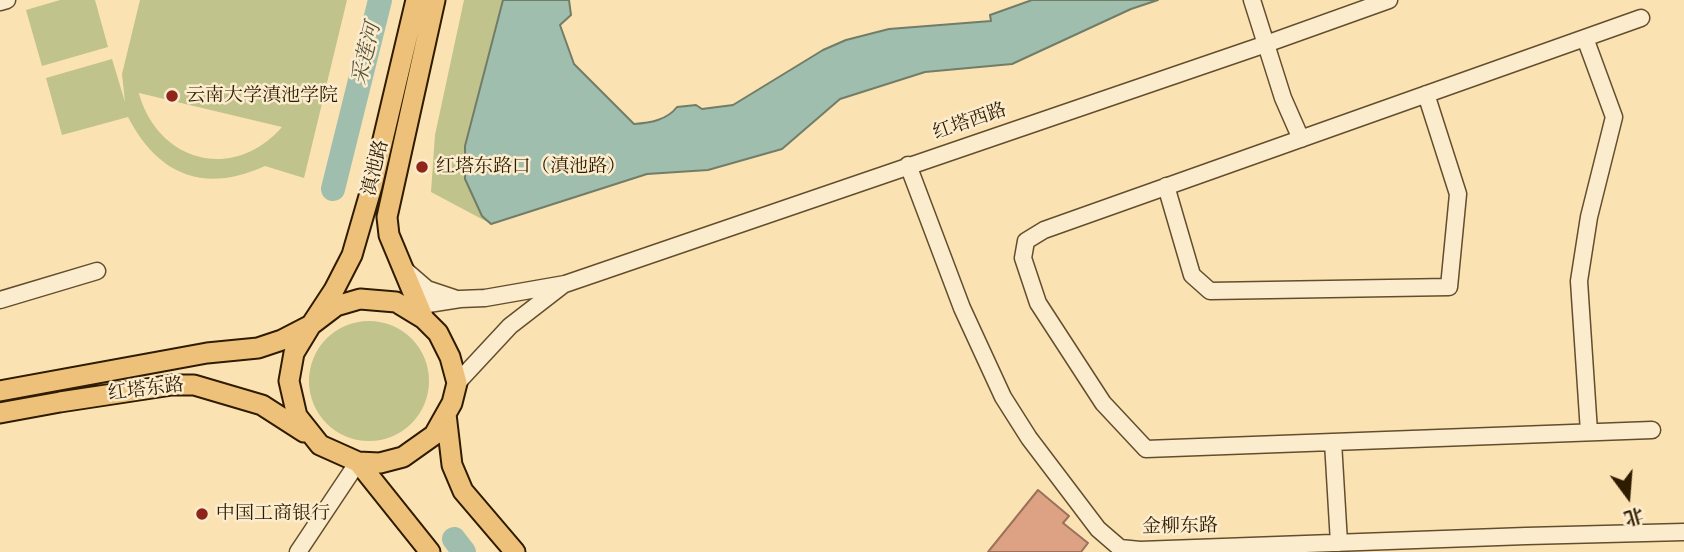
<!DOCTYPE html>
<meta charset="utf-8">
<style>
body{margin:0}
#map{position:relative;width:1684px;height:552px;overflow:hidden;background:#fbe2b3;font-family:Alegreya,"Noto Serif SC",serif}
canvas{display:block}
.north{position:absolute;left:1593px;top:461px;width:70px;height:70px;-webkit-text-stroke:5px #fcecce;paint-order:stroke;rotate:164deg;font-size:19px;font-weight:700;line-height:28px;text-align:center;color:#2f1c00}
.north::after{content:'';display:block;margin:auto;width:24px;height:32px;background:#2f1c00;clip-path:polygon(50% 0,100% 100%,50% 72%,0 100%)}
</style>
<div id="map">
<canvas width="1684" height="552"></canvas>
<div class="north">北</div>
</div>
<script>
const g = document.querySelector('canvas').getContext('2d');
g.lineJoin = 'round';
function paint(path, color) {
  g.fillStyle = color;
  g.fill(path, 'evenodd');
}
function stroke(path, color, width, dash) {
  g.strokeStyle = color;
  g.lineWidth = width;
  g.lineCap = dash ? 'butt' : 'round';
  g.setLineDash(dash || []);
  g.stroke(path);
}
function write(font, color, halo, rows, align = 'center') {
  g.font = font + ' Alegreya,"Noto Serif SC",serif';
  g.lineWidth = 5;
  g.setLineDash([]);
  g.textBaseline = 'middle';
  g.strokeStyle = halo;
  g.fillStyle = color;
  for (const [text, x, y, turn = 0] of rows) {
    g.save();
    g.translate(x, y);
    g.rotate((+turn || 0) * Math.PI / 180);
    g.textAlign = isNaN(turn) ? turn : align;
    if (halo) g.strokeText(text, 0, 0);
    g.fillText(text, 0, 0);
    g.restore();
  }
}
paint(new Path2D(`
 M60,0H95L108,47L42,66L26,10Z
 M140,0H347L304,178L265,166C204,194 158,175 128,117L62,135L46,78L112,59L125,102L122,74ZM139,94V93L282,127C234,182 159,163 139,94Z
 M464,0H503L465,146L482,216L491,224L431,192L435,135Z
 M309 381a60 60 0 1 1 120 0a60 60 0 1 1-120 0Z`), '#c0c38b');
const water = new Path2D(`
 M503,0H569L571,15L560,25L574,64L634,124C650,123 667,120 677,107L696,105L702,109L733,105L823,50L846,40L889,29L991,21L990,15L1032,0H1158L1131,9L1012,64L925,72L840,99L782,149L708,170L647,174L491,224L482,216L465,179V146Z`);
paint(water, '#9fbeae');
stroke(water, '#727d68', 2);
stroke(new Path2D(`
 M333,189L380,0
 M454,539L464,552`), '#9fbeae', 24);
const building = new Path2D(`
 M1038,490L1069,516L1063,523L1088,543L1081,552H988Z`);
paint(building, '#dda284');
stroke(building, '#9b715c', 2);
const minor = new Path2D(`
 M1252,0L1283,98L1301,139
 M0,2L7,0
 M1641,18L1044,230L1026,241L1023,258L1038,303L1103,403L1146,449L1652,430
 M1585,38L1614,117L1589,217L1579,281L1589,432
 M908,165L962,308L1003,397L1029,438L1098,529L1120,548L1140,550L1526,536L1684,532
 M1166,186L1192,275L1210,291L1449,287L1458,194L1426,94
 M405,270L427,289L454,298
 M0,300L97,271
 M409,307L460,299L485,298L565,284L1266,44L1389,0
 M457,383L510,326L563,285
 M1333,442L1339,543
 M298,552L358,462`);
const major = new Path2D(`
 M424,319L389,235L387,217L435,0
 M0,391L207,353L258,348L282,340L311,325L336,306L360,299L396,302L424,319L438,333L450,357L457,383L452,403L434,435L403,457L380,463L358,462L320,445L297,416L289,381L294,353L311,325L334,290L352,255L372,186L416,0
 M0,413L60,402L172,385H194L262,405L304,432
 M446,414L452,465L463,491L515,552
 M358,462L430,552`);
stroke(minor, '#624e2d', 19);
stroke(major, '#2f1c00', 23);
stroke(minor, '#fcecce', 16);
stroke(major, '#eec17a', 19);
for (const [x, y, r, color] of [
 [172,96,7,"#8f2418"],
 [422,167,7,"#8f2418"],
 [202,514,7,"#8f2418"]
]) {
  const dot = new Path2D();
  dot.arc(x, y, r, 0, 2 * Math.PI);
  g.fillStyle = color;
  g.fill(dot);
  stroke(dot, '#fcecce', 2.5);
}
write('19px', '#2f1c00', '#fcecce', [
 ["云南大学滇池学院",186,96],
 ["红塔东路口（滇池路）",436,167],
 ["中国工商银行",216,514]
], 'left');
write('19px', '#2f1c00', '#fcecce', [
 ["红塔西路",970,122,-19],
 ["滇池路",376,168,-76],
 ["红塔东路",146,390,-7],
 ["金柳东路",1180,527,-1]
]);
write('italic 21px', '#56553d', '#fcecce', [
 ["采莲河",367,54,-76]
]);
</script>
